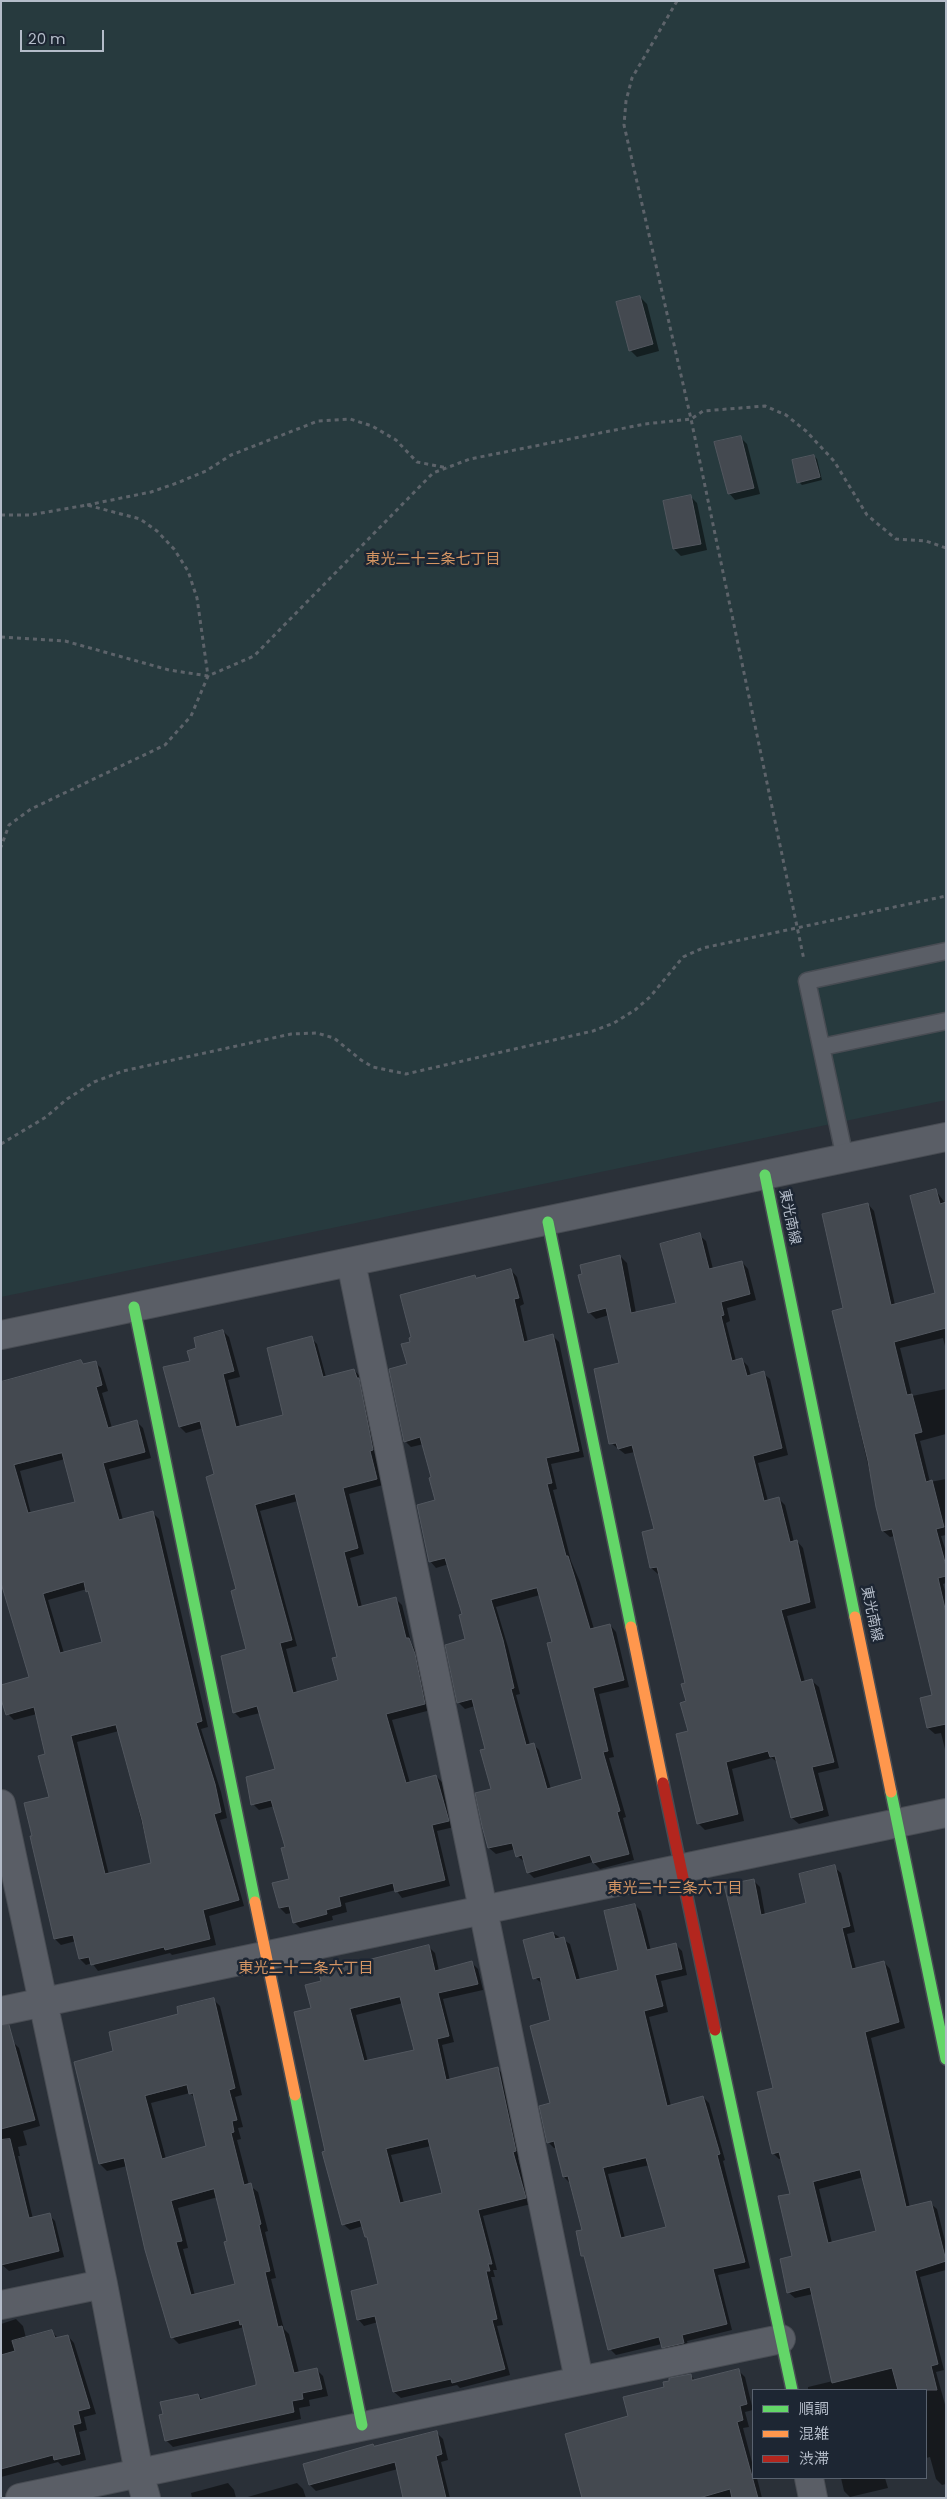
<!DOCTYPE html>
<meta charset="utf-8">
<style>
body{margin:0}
#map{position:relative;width:947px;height:2499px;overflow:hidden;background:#2a3038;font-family:Poppins,"Noto Sans JP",sans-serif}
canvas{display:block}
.frame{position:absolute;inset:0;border:2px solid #b4bcc9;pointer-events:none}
.legend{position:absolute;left:752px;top:2389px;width:175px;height:90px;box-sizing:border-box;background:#1d2633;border:1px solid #59626f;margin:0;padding:6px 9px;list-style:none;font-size:15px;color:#b4bcc9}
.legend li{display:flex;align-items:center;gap:10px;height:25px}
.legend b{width:25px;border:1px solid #59626f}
.scale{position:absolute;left:20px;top:30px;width:84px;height:22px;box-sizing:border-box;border:2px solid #b4bcc9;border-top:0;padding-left:6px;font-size:15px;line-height:18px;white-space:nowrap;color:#b4bcc9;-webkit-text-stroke:4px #1d2633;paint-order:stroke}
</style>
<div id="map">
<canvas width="947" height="2499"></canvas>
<div class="frame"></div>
<ul class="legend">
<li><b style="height:6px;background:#63d668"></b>順調</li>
<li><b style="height:6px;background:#ff974d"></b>混雑</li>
<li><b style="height:6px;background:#b3261e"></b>渋滞</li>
</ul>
<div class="scale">20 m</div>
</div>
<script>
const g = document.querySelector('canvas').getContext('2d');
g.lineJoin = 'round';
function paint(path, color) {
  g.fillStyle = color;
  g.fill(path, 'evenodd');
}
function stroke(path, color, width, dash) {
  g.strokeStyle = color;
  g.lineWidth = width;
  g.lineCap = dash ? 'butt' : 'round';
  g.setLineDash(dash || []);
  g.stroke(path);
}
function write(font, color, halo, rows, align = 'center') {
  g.font = font + ' Poppins,"Noto Sans JP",sans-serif';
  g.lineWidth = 5;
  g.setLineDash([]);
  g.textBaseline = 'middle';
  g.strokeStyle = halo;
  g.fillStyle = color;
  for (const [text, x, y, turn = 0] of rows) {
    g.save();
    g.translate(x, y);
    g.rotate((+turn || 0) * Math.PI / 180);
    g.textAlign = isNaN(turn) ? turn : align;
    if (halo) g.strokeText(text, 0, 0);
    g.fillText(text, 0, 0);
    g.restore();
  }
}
paint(new Path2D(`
 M1,1H946V1100L1,1297Z`), '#273a3e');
paint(new Path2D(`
 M640,297L647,304L659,351L637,357L630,350Z
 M740,437L747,444L760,494L735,500L729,493Z
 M814,456L817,459L822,480L802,485L799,482Z
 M690,496L697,503L707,550L681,556L674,549Z
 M936,1191L946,1204V1350L943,1338L900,1348L912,1396L946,1389V1434L920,1441L930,1482L946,1479V1535L941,1536L946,1552V1583L943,1584L946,1594V1753L941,1733L935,1734L928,1728L921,1699L933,1696L895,1536L890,1537L883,1531L833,1312L845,1309L868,1204L874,1211L895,1305L937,1294Z
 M699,1235L706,1241L713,1269L742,1262L748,1269L756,1300L727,1308L730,1321L726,1323L736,1361L742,1360L748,1366L751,1376L763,1373L770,1379L788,1455L758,1463L768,1501L779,1499L785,1505L794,1542L797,1541L803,1548L816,1608L787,1616L805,1682L812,1681L819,1687L839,1768L818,1773L829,1816L799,1824L792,1818L778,1763L772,1758L732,1769L744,1821L705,1830L699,1824L677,1735L689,1732L686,1684L660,1574H658L651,1568L656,1530L635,1452L625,1454L611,1443L620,1364L609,1315L596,1319L589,1312L620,1256L627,1263L636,1313L678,1304Z
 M511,1270L517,1277L524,1304L520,1306L528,1342L553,1336L559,1342L584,1457L551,1464L557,1489L553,1490L571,1561L580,1582L594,1629L610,1625L616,1632L629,1687L599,1694L614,1757L609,1758L626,1817L623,1818L634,1860L600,1869L593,1862L534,1878L528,1872L525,1862L517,1856L515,1849L496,1854L489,1848L492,1790L486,1750L475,1706L465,1709L458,1702L467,1640L463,1615L449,1564L436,1568L430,1561L437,1501L424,1444L411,1447L405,1441L411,1343L475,1277L477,1279ZM540,1595L553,1643L584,1780L551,1789L539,1750L533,1744L530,1745L516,1695L520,1694L508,1647L496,1607Z
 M223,1331L229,1337L240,1377L228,1380L240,1427L284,1416L311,1338L317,1344L326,1377L354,1370L360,1376L379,1456L376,1457L383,1485L349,1494L364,1554L350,1558L362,1607L396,1599L402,1605L411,1642L421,1662L431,1710L392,1720L410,1783L436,1776L442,1782L454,1827L437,1831L450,1886L402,1898L396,1890L345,1903L347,1912L332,1916L333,1920L300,1928L294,1922L292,1913L286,1914L280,1908L291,1880L287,1848L275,1806L259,1810L253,1804L277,1770L260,1713L240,1718L234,1712L248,1650L216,1475L203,1428L186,1433L180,1427L191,1362L198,1349ZM298,1501L339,1658V1681L297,1693L286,1649L297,1646L260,1511Z
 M81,1362L84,1365L95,1362L101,1368L108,1391L102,1393L112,1428L137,1422L143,1428L151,1458L109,1469L123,1520L153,1513L159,1519L208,1727L201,1729L221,1792L227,1818L220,1820L244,1906L209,1916L216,1945L172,1955L170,1953L98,1971L92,1963L86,1965L80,1959L76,1941L61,1945L55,1939L26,1804L50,1798L47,1755L37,1714L14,1720L8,1714L30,1678L1,1576V1382ZM65,1459L77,1503L31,1514L20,1471ZM87,1589L91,1594L104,1643L64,1653L48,1600ZM119,1731L152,1864L109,1875L77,1742Z
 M834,1867L841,1873L855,1932L847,1934L856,1969L884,1962L890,1969L905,2028L871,2038L910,2208L930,2203L937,2209L946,2245V2270L920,2277L944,2370L936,2372L946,2408V2484L942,2485L936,2479L930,2457L926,2458V2390H808V2387L833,2381L813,2294L795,2298L788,2292L793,2257L792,2194L782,2159H779L773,2153L774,2089L754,1881L760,1887L765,1915L807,1904ZM864,2177L877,2232L832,2243L819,2189Z
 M635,1905L641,1911L651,1951L676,1945L682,1951L687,1975L661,1981L668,2012L649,2017L671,2106L703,2097L709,2103L725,2160L723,2161L750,2268L718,2275L732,2330L687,2341L689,2349L669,2354L662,2344L616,2355L610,2349L577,2232L583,2231L570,2183L564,2177L557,2148H554L548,2142L552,2104V2021L543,1984L535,1978L553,1933L570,1944L580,1980L620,1970ZM650,2165L668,2228L625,2238L608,2174Z
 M429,1947L435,1953L439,1971L472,1963L478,1969L483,1990L443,1999L454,2042L442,2045L450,2081L498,2069L504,2075L522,2157L518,2158L531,2204L483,2216L497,2270H493L495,2277H491L503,2325L497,2326L510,2375L460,2388L457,2385L401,2398L394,2392L378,2322L364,2326L358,2319L380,2285L369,2239L363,2226L350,2230L343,2224L327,2152L313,2009L323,1981L353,1961L356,1964ZM403,2003L416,2051L368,2062L356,2015ZM431,2146L444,2193L404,2203L391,2155Z
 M213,1999L220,2006L242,2095L235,2097L243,2127L238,2128L241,2139L237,2140L249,2185L258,2192L268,2231L265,2232L276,2278L271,2279L284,2329L289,2334L299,2373L316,2369L323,2376L328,2396L309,2400L310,2406L299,2408L301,2419L173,2447L166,2440L198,2395L203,2400L257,2386L244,2327L179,2344L172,2337L127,2166L107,2171L100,2164L115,2052L180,2015ZM190,2093L196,2099L207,2147L166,2159L151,2103ZM218,2197L229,2242L236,2285L195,2296L183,2249L188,2248L178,2208Z
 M13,2042L19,2048L40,2126L23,2131L27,2145L18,2147L20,2156H18L33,2219L49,2215L55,2221L64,2257L9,2271L1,2264V2045Z
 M16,2319L23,2326L26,2338L52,2332L59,2339L68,2336L74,2343L96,2414L84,2417L87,2430L79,2432L86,2460L62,2466L58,2462L1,2477V2324Z
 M738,2370L745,2377L753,2410L745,2412L749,2427L743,2428L753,2466V2478H757L762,2498H582L629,2417L665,2388L690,2375L696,2381Z
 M437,2433L443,2439L448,2460L441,2462L450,2498H405L398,2469L316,2491L310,2485L375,2447Z
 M841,2478H885L888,2488L850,2497L844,2491Z
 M228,2483L234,2490L236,2498H192L191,2493Z
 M297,2483L303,2489L306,2498H244Z`), '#0007');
const building = new Path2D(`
 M640,296L653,344L629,351L616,302Z
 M741,436L754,488L728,494L714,442Z
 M814,455L820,477L797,483L792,460Z
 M691,495L701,544L673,549L663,501Z
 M936,1189L940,1204L946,1202V1328L894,1342L907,1395L912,1394L922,1432L914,1434L926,1482L932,1480L944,1527L936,1529L946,1566V1576L938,1578L946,1613V1724L927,1728L920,1698L932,1695L892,1529L882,1531L876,1507L868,1461L832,1311L843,1308L822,1214L868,1203L891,1305L935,1293L910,1196Z
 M700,1233L709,1269L742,1261L750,1294L721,1302L724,1315L721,1316L732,1361L742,1358L747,1376L764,1371L782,1448L753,1456L764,1501L779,1497L790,1542L797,1540L810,1602L781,1610L801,1682L812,1679L834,1762L812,1767L823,1810L791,1818L775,1756L770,1757L768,1751L726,1762L738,1814L697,1824L676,1734L688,1731L680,1703L686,1701L681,1684L685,1683L657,1567L650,1568L642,1532L654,1529L632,1445L618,1449L616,1443L609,1444L594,1369L619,1363L606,1308L588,1313L578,1275L582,1274L580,1265L620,1255L631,1313L676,1303L660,1244Z
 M511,1269L519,1298L514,1299L524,1342L553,1334L579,1451L546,1458L552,1483L547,1484L566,1556H568L574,1575L590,1629L610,1624L624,1680L593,1688L608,1751L603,1752L620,1811L617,1812L629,1854L593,1863L590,1855L527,1873L522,1855L516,1857L512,1843L488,1848L482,1826L475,1793L491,1789L480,1750L485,1749L472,1699L457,1703L445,1645L465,1639L459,1615L462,1614L445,1558L429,1562L417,1505L435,1500L429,1478L431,1477L420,1437L404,1442L389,1369L407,1364L401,1344L410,1342L409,1338L411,1337L400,1295L475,1275L476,1278ZM537,1588L552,1642L547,1643L582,1779L547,1789L534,1743L526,1745L511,1689L514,1688L503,1640L491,1600Z
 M223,1330L234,1371L223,1374L236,1427L283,1415L267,1348L312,1336L323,1377L354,1369L357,1378H359L373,1450L370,1451L377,1479L343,1488L358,1548L344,1552L358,1607L396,1597L406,1638H409L415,1654L425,1704L386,1714L406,1783L436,1775L449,1821L432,1825L445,1880L395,1892L393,1883L339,1897L341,1906L326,1910L327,1914L293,1923L289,1906L279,1908L272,1883L289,1879L281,1848L285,1847L271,1800L251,1805L246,1777L275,1769L257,1706L233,1713L221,1656L246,1649L231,1591L236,1589L206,1477L214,1474L200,1421L179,1427L163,1367L190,1361L187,1351L196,1348L194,1338ZM295,1494L337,1657L332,1658L338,1680L293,1693L280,1643L292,1640L255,1505Z
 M81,1360L83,1364L96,1361L102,1385L96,1387L108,1428L137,1420L145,1452L103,1463L119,1520L153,1511L202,1721L196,1723L215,1784L221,1812L214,1814L239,1900L203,1910L210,1939L165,1950L164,1947L91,1965L89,1957L79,1959L73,1935L54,1939L30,1836H32L24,1803L49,1797L38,1756L45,1754L34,1707L6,1715L1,1699V1685L29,1677L1,1583V1382ZM62,1453L75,1502L28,1513L14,1465ZM84,1582L86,1592L88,1591L102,1642L60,1653L43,1594ZM116,1725L142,1820L151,1863L105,1874L71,1736Z
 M835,1865L850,1926L842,1928L852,1969L884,1961L899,2022L865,2032L906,2207L931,2201L946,2261L915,2271L938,2364L931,2366L937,2390H898L892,2368L832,2383L810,2287L787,2293L780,2259L792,2256L778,2196L790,2194L779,2152L772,2154L757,2092L773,2088L724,1885L754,1879L761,1915L806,1903L799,1874ZM860,2170L876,2231L828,2243L813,2182Z
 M635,1904L647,1950L676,1943L682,1969L655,1975L663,2006L644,2011L667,2106L703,2096L720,2154L717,2155L745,2262L713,2269L727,2324L682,2335L684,2343L662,2348L659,2337L608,2350L584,2256H581L576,2231L582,2230L568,2176L563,2177L554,2141L547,2143L539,2106L550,2103L530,2026L550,2020L540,1977L533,1979L523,1940L553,1932L555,1939L564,1937L576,1980L618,1970L604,1911ZM646,2158L666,2227L621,2238L603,2168Z
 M429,1945L435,1971L472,1961L478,1984L438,1993L449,2036L437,2039L446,2080L498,2067L516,2151L513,2152L526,2198L478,2210L492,2264H488L490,2271H486L497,2319L492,2320L505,2369L452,2383L451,2379L393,2392L375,2316L357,2320L351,2291L378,2284L367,2237H365L360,2220L342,2225L322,2152L325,2151L294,2012L311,2008L305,1985L321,1981L318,1969L353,1960L354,1963ZM400,1997L414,2050L364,2061L350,2009ZM428,2139L442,2193L400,2203L386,2149Z
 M214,1998L235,2088L229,2090L237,2120L232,2121L234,2132L231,2133L244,2185L251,2183L261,2224L259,2225L270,2271L265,2272L278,2327L282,2326L294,2373L317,2368L322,2389L302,2393L303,2399L292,2401L294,2412L165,2441L159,2415L163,2414L160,2402L198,2394L200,2400L256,2385V2382L242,2324L240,2325L239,2320L171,2338L145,2250L124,2158L99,2164L74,2062L113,2051L109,2032L178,2014L177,2007ZM187,2085L189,2094L193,2093L206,2146L162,2159L145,2096ZM214,2189L227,2241L224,2242L235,2284L191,2295L176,2242L182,2241L171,2201Z
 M9,2025L35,2120L1,2129V2026Z
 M10,2139L29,2218L50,2213L59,2251L1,2265V2140Z
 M52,2330L55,2338L68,2335L90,2408L78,2411L81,2423L73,2425L80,2454L54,2460L53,2455L1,2469V2355L15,2351L12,2341Z
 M739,2369L747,2404L740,2406L743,2420L737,2422L758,2498H732L730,2489L699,2498H582L565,2434L628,2416L623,2397L664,2387L663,2382L669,2381V2378L691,2374L692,2380Z
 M437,2431L442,2454L436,2456L446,2498H403L395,2462L309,2485L303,2464L373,2444L374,2446Z`);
paint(building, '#444950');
stroke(building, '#52575f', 1);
const lane = new Path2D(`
 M822,1047L946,1021
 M845,1158L807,981L946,951`);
const street = new Path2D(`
 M351,1262L579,2380
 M1,1335L946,1137
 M1,1804L103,2284L139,2473L146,2498
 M1,2011L946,1813
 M1,2305L103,2284
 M809,2478L813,2498
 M20,2498L781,2339`);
const fast = new Path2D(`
 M765,1175L855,1617
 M548,1222L631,1627
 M134,1307L255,1902
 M891,1792L946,2059
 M715,2030L792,2390
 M295,2095L362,2425`);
const slow = new Path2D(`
 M855,1617L891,1792
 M631,1627L663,1783
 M255,1902L295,2095`);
const jam = new Path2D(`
 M663,1783L715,2030`);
stroke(lane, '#484c53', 19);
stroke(street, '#484c53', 30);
stroke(fast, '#484c53', 14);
stroke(slow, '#484c53', 14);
stroke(jam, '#484c53', 14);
stroke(new Path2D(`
 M677,1L632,78L626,101L624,125L691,419L804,960
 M87,505L151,492L177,483L206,471L231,455L318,421L350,419L372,426L396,440L417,462L448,468
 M1,515H30L87,505L140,519L157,531L174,549L188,571L197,598L208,676L191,716L165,745L31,809L9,825L1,847
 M1,637L65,641L169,670L208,676L254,656L433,473L470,459L645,424L691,419L703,411L765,406L786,415L806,431L834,461L867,515L896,539L926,541L946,548
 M1,1144L46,1117L67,1099L94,1082L123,1071L291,1034L317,1033L334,1038L361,1060L373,1067L406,1074L593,1031L614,1023L635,1010L650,997L683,957L703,948L946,896`), '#5d636a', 3, [4, 4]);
stroke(lane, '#5a5e66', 16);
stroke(street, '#5a5e66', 28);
stroke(fast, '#63d668', 11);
stroke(slow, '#ff974d', 11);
stroke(jam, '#b3261e', 11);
write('14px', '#b4bcc9', '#1d2633', [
 ["東光南線",789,1217,78],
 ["東光南線",871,1614,78]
]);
write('15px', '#d59563', '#1d2633', [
 ["東光二十三条七丁目",433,560],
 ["東光二十三条六丁目",675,1889],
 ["東光二十二条六丁目",306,1969]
]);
</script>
